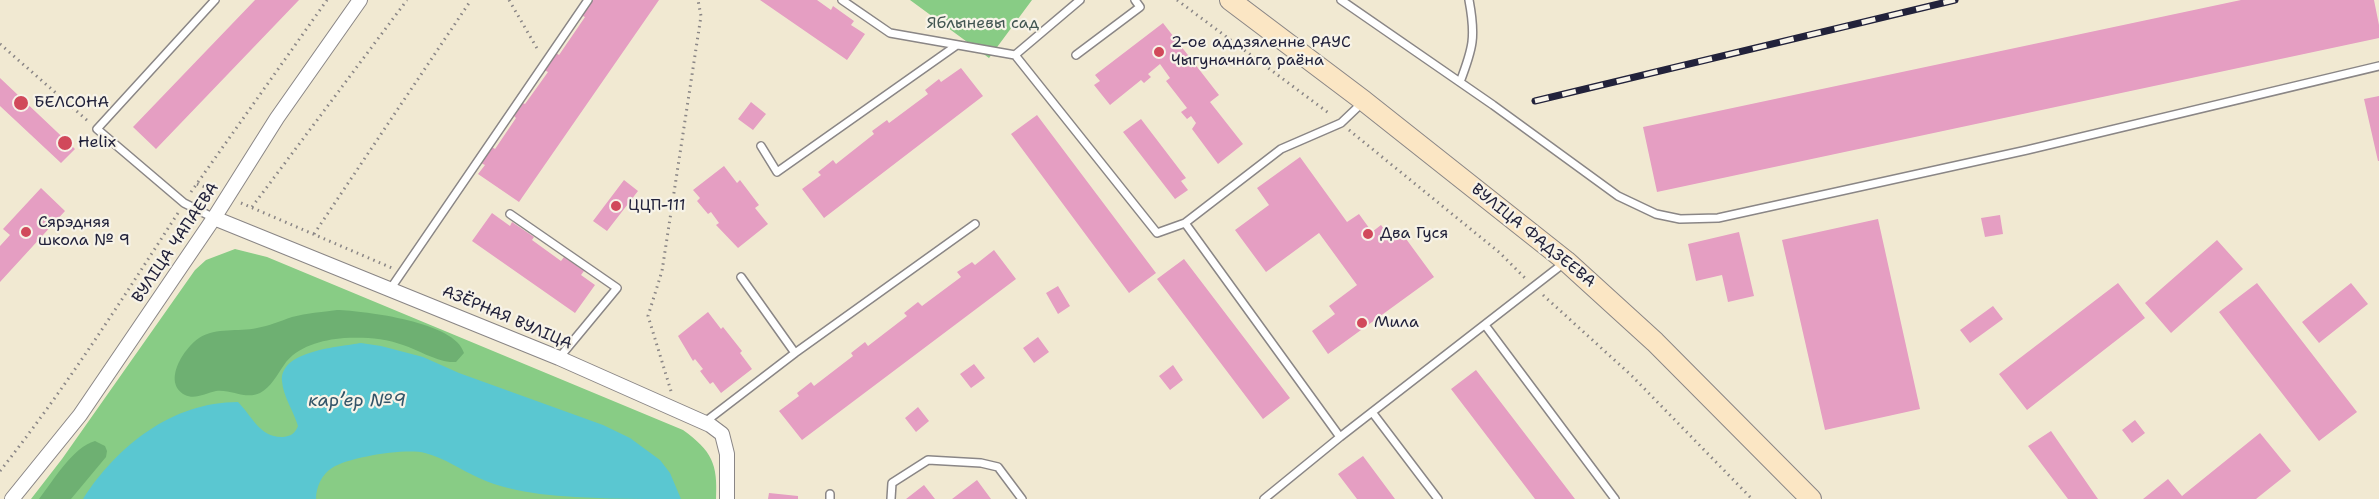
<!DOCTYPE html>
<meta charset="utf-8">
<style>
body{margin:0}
canvas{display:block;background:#f1e9d2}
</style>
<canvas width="2379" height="499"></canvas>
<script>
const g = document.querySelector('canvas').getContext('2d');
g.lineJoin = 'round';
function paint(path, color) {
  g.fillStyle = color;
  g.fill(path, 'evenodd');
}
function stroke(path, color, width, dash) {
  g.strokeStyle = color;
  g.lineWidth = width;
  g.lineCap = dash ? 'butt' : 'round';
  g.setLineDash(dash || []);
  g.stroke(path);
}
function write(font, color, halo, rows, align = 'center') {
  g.font = font + ' "Shantell Sans",sans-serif';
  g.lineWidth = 4.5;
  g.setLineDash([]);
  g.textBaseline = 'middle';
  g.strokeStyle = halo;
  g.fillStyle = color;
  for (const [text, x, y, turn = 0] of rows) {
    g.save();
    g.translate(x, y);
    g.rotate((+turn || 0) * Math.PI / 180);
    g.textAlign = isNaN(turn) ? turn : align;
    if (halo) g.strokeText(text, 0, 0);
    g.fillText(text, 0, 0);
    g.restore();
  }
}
paint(new Path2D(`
 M910,0H1032L989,58Z
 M235,249L267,257L683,430C712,451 718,464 716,499H31L62,459L195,270L206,260Z`), '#88cc85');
paint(new Path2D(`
 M337,310C365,311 456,322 464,353L456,362H450C434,360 418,350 403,345C385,338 363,337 344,338C322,340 297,346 284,365C277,375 271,387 260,393C246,400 231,389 216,391C206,393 195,400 185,395C161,382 185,347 199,338C217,327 238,332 257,328C269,326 280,321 292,317C307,313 322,312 337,310Z
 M95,441L105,446L107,451L106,457L71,499H39C53,481 73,447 95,441Z`), '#6eb072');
paint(new Path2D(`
 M361,343L381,346L423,357L459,373L603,425L630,438L660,460L670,473L681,499C635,499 586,499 540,494C519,491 499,487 479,478C461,470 445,458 425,453C406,448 349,457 332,468C322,474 316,487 316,499H83C117,446 172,402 238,402C252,416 260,438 283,437C292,436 295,433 298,426C294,412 283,396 282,381C280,350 340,347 361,343Z`), '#5ac7d1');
paint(new Path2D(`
 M255,0H299L156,149L133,127Z
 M592,0H659L519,202L478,174L485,165L481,163L492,147L495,149L516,118L514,116L523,103L525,104L548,72L544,70L556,53L559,55L585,17L581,15Z
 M760,0H817L831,10L833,6L854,21L851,25L865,34L847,60Z
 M2241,0H2374L2379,25V38L1657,192L1643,127Z
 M1163,23L1219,95L1210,102L1243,144L1218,164L1192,129L1196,123L1191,116L1187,119L1181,112L1187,108L1166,81L1170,78L1160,64L1148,74L1151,77L1144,83L1141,80L1110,105L1094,85L1100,81L1095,75Z
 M961,68L983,96L824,218L802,189L821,175L818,172L833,160L836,164L874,134L872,131L887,120L889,123L928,94L925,90L939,79L941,82Z
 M0,78L75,149L61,163L0,106Z
 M2379,96V161H2378L2364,99Z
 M751,102L766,114L753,130L738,119Z
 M1037,115L1156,273L1129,293L1011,134Z
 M1141,119L1186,178L1181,181L1188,190L1175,199L1123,132Z
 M1300,157L1347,222L1359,214L1372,232L1381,225L1391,239L1401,232L1434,277L1328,354L1312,331L1335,314L1329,306L1357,285L1319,233L1266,272L1235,230L1269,205L1257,188Z
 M724,166L737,183L740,180L759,205L755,208L768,224L738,248L716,225L719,223L711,212L708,214L697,201L700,198L693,190Z
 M624,180L638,191L607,231L593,221Z
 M41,188L65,211L0,282V246L10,235L3,229Z
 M492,213L510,226L512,222L534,237L532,240L561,261L564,257L584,271L581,275L595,285L575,313L472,241Z
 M2000,215L2003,234L1985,237L1981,218Z
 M1878,219L1920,409L1825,430L1782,240Z
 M1739,232L1754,296L1728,302L1722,275L1696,281L1688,244Z
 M2217,240L2243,269L2171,333L2145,303Z
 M994,250L1016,279L802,440L779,411L799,396L797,393L811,382L814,386L853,356L851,353L865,342L868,346L907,316L904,313L918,302L922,306L961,277L957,272L972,262L975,265Z
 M1184,259L1290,398L1263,419L1157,279Z
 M2118,283L2145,318L2027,410L1999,374Z
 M2257,283L2357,412L2319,441L2219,312Z
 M2351,283L2368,304L2319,343L2302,322Z
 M1058,286L1070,306L1058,314L1046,293Z
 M1993,306L2003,319L1970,343L1960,330Z
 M708,312L721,329L723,327L742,351L740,353L752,369L721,393L713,382L710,384L700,371L703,369L695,359L693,361L678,336Z
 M1038,337L1049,352L1034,363L1023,348Z
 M974,364L985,378L971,388L960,374Z
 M1173,365L1183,380L1170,390L1159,376Z
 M1476,370L1575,499H1535L1451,389Z
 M918,407L929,421L916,432L905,418Z
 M2135,420L2145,433L2132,443L2122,430Z
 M2051,431L2098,499H2068L2028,446Z
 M2260,433L2291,471L2256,499H2143L2168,479L2182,496Z
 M1363,456L1395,499H1357L1338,474Z
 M977,480L991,499H952Z
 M924,485L935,499H906Z
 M769,493L798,496V499H768Z`), '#e59ec2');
const lane = new Path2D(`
 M842,0L890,33L1015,55
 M1080,0L1015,55L1157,233L1185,223
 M1341,0L1493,105L1618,196L1656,214L1680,219L1718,218L2027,150L2379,66
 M1076,55L1140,7L1135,0
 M1460,82C1473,48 1476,37 1469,0
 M761,146L777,172L957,45
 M510,214L617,288L559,358
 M214,218L184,203L97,129L215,0
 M741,277L795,353
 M391,288L588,0
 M1485,325L1615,499
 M1372,412L1438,499
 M705,422L795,353L975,224
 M1340,437L1185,223L1281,149L1341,123L1362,103
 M830,499V494
 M891,499L892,483L928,460L981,463L998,467L1022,499
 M1264,499L1340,437L1564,263`);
const street = new Path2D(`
 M214,218L559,358L710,425L722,434L727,454V499
 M12,499L80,415L214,218L277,118L360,0`);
const secondary = new Path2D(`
 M1230,0L1364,101L1566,261L1655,342L1811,499`);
stroke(lane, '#8a8686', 10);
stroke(street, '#8a8686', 16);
stroke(secondary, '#8a8686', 22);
stroke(new Path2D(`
 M509,0L538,50
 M1177,0L1330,114
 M0,44L89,122
 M1349,130L1500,253L1525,278
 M197,184L213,190
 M191,192L327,0
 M241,203L392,268
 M252,207L407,0
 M314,234L471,0
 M1543,295L1632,376L1752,499
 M671,391L648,316L662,271L701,16L698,0
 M0,471C65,389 121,301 178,213`), '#8a8686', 3, [1.5, 4.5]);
stroke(lane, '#fff', 7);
stroke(street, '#fff', 14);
stroke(secondary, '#fbe6c4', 20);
const rail = new Path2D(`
 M1535,101L1955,0`);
stroke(rail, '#22223b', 7);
stroke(rail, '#f7f3e8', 4.5, [14]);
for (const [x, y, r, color] of [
 [1159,52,6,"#d1495b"],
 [21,103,8,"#d1495b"],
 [65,143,8,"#d1495b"],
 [616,206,6,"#d1495b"],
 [26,232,6,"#d1495b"],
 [1368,234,6,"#d1495b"],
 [1362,323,6,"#d1495b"]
]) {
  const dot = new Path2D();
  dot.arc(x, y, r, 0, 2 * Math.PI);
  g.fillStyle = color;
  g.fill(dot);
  stroke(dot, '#f7f3e8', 2);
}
write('16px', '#415551', '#f7f3e8', [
 ["Яблыневы сад",983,24]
]);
write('16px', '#22223b', '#f7f3e8', [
 ["2-ое аддзяленне РАУС",1171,43],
 ["Чыгуначнага раёна",1171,61],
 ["БЕЛСОНА",34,103],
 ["Helix",78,143],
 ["ЦЦП-111",628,206],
 ["Сярэдняя",38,223],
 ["школа № 9",38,241],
 ["Два Гуся",1380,234],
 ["Мила",1374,323]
], 'left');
write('16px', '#22223b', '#f7f3e8', [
 ["ВУЛІЦА ФАДЗЕЕВА",1533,236,39],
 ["ВУЛІЦА ЧАПАЕВА",176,243,-56],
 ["АЗЁРНАЯ ВУЛІЦА",507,318,23]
]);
write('italic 18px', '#335468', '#f7f3e8', [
 ["карʼер №9",357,401]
]);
</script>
